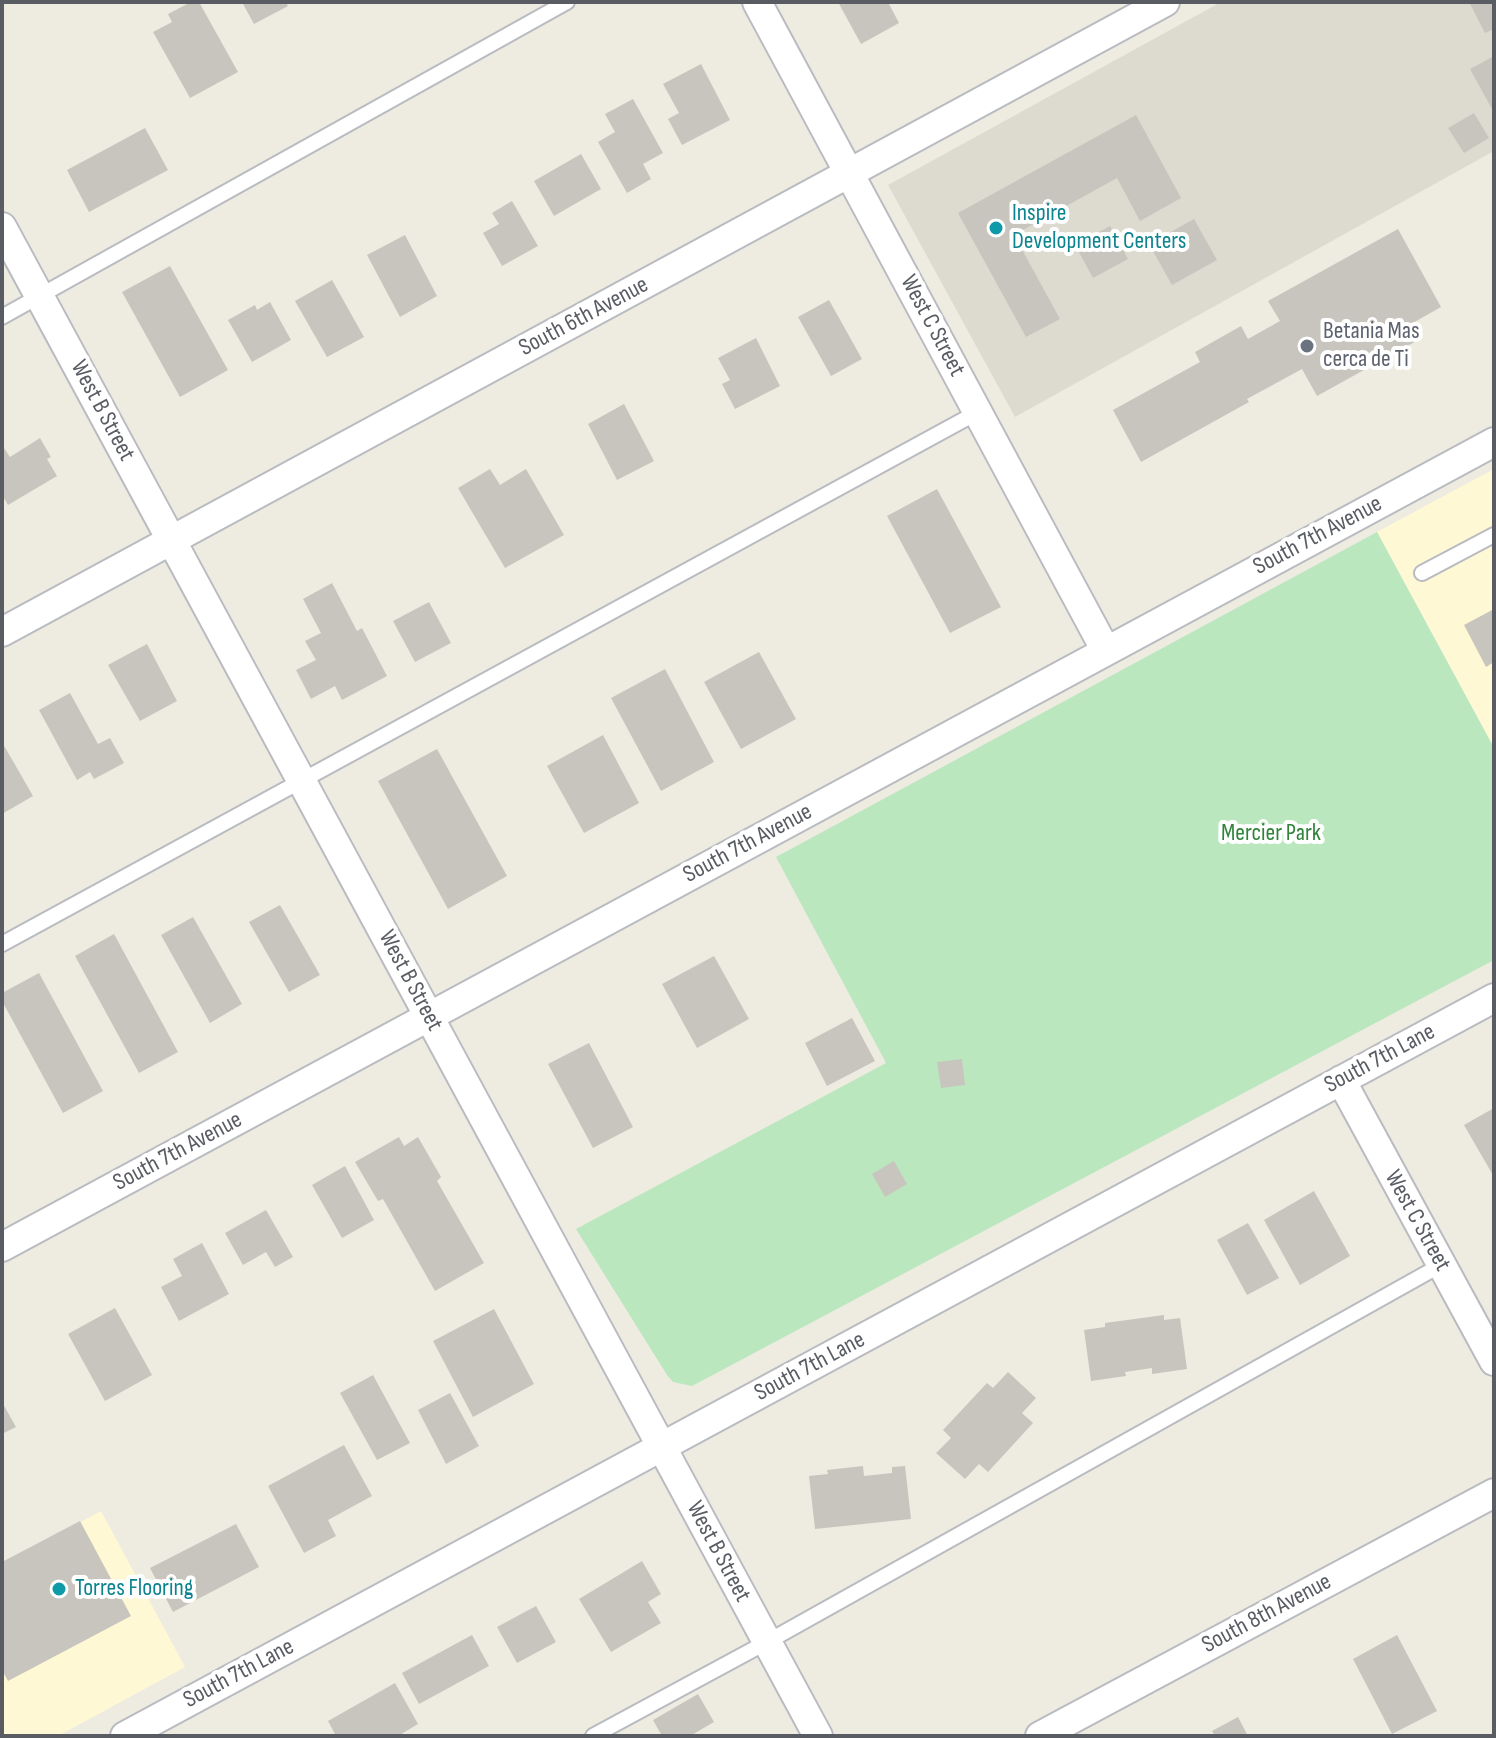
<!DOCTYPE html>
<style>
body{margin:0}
#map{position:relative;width:1496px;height:1738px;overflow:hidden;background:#eeece1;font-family:"Sofia Sans Condensed",sans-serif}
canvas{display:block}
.frame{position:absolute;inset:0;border:4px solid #595d63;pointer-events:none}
</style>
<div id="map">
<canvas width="1496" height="1738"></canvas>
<div class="frame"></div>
</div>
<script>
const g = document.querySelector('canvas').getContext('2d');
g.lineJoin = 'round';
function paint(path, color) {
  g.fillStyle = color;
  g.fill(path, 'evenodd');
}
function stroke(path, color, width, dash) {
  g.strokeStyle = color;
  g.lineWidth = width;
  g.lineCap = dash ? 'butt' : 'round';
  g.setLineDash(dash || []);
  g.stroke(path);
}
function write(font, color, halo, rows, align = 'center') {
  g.font = font + ' "Sofia Sans Condensed",sans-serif';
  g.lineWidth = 8;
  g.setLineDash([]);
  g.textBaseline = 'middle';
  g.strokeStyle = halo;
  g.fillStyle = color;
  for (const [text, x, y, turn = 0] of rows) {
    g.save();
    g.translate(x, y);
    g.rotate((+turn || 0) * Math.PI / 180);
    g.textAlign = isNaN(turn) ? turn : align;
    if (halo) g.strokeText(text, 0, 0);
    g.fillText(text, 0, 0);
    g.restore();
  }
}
paint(new Path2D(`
 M1494,469V741L1491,742L1377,532Z
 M101,1511L185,1667L58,1736H2V1564Z`), '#fff8d4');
paint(new Path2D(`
 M1221,2H1494V151L1015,417L888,185Z`), '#dddbd0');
paint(new Path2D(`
 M1377,532L1494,748V960L692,1386L673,1382L667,1375L576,1229L886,1063L776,857Z`), '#bbe7be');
paint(new Path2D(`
 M191,2H199L238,72L190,98L153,32L172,22L168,14Z
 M242,2H286L288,6L254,24Z
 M838,2H888L899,23L861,44Z
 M1469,2H1494V29L1485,33Z
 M1494,56V107L1492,109L1470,69Z
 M701,64L730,120L682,145L668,119L679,113L663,84Z
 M633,99L663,153L643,164L651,179L627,193L598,142L615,132L605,114Z
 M1474,113L1489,138L1464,153L1448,128Z
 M1136,115L1181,198L1140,221L1117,178L1014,235L1060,319L1026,337L958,213Z
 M145,128L168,170L89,212L67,170Z
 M581,154L601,189L554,216L534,181Z
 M512,201L538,246L502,266L483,233L499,224L492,213Z
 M1194,219L1217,260L1172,285L1149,244Z
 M1110,226L1128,259L1093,278L1075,245Z
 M1398,229L1441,307L1411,324L1420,339L1317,396L1302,369L1247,399L1249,402L1141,462L1113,410L1200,362L1195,352L1241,326L1248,339L1280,321L1268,301Z
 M405,235L437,296L400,317L367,255Z
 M170,266L228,370L180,397L122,292Z
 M332,280L364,337L327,357L295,301Z
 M829,300L862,359L831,376L798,317Z
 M270,302L291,340L252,362L228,320L255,305L257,310Z
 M756,338L780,386L735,409L722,384L730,380L718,358Z
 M624,404L654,461L617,480L588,424Z
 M40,438L51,457L47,459L57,476L8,505L2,495V445L10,457Z
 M490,469L500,485L526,469L564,535L505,568L458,488Z
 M937,489L1001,607L950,633L887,516Z
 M332,583L357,631L362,628L387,676L342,700L335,686L311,699L296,670L316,660L305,641L321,633L303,599Z
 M429,602L451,643L415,662L393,621Z
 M1494,609V662L1486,667L1464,625Z
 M147,644L177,701L140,721L108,665Z
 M759,652L796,719L741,749L704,682Z
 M665,669L714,762L661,791L611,698Z
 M70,693L98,744L110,738L124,763L94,779L90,772L77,780L39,710Z
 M603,735L639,803L584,833L547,766Z
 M2,742L33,796L2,814Z
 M437,749L507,876L448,909L378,781Z
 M280,905L320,975L289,992L249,922Z
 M193,917L242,1004L210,1023L161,935Z
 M114,934L178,1052L139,1073L75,956Z
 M714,956L749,1019L697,1048L662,984Z
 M39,973L103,1091L63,1113L2,1001V993Z
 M852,1018L875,1061L827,1086L805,1043Z
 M589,1043L633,1127L593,1148L548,1064Z
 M962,1059L965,1085L941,1088L937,1062Z
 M1494,1108V1177L1464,1125Z
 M399,1137L404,1146L418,1137L441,1177L437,1181L484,1263L435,1291L383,1199L378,1201L355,1162Z
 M894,1161L907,1184L885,1197L872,1174Z
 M345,1166L374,1220L342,1238L312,1185Z
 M1314,1191L1350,1256L1300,1285L1264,1220Z
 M266,1210L293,1257L275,1267L266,1252L243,1265L225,1233Z
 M1248,1223L1279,1278L1247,1295L1217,1240Z
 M202,1243L229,1294L179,1321L161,1287L182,1276L173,1259Z
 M115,1308L152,1375L105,1401L68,1334Z
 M494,1309L534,1384L473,1417L433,1341Z
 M1164,1315V1320L1180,1318L1187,1369L1152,1374V1368L1125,1372L1126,1376L1091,1381L1084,1330L1105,1327V1323Z
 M1008,1372L1036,1398L1022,1413L1033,1423L988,1472L979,1464L965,1479L936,1453L951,1438L943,1430L987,1383L993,1388Z
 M373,1375L410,1443L377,1460L340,1393Z
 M450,1393L479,1446L446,1464L418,1410Z
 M2,1402L16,1427L2,1434Z
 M344,1445L372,1496L328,1520L336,1536L304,1553L268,1486Z
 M863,1466L864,1476L892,1473V1467L905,1466L911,1519L815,1529L809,1476L828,1474L827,1470Z
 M80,1521L131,1616L8,1681L2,1670V1562Z
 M236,1524L259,1567L173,1612L150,1568Z
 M642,1561L661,1594L648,1602L661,1623L611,1652L579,1599Z
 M536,1606L556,1642L517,1663L497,1627Z
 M472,1635L489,1666L419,1704L402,1673Z
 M1397,1635L1437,1711L1392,1734L1353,1659Z
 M395,1683L418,1724L398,1736H336L328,1721Z
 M698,1694L714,1722L690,1736H662L653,1720Z
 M1238,1717L1248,1736H1215L1212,1731Z`), '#c8c5be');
const lane = new Path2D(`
 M2,317L567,2
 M1422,573L1494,535
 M2,944L978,412
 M593,1736L767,1642L1441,1265`);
const street = new Path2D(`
 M757,2L1106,651
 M2,227L818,1736
 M2,632L1165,2
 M1341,1080L1494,1361
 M2,1247L1494,442
 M125,1736L1494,998
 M1040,1736L1494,1493`);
stroke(lane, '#b9bbc1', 18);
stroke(street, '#b9bbc1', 32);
stroke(lane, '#fff', 14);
stroke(street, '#fff', 28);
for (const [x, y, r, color] of [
 [996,228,8,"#0f9aa8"],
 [1307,346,8,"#6b7280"],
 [59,1589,8,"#0f9aa8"]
]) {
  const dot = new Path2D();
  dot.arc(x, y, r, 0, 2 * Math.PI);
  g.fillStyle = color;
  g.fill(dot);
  stroke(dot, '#fff', 3);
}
write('24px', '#0d838f', '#fff', [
 ["Inspire",1012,214],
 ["Development Centers",1012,242],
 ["Torres Flooring",75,1589]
], 'left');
write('24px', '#595d63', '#fff', [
 ["South 6th Avenue",584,317,-28],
 ["West C Street",932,326,62],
 ["West B Street",102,411,62],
 ["South 7th Avenue",1318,536,-28],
 ["South 7th Avenue",748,844,-28],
 ["West B Street",410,981,62],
 ["South 7th Lane",1380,1059,-28],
 ["South 7th Avenue",178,1152,-28],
 ["West C Street",1417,1221,61],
 ["South 7th Lane",810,1367,-28],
 ["West B Street",718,1552,62],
 ["South 8th Avenue",1267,1614,-28],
 ["South 7th Lane",239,1674,-28]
]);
write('24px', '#5b616d', '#fff', [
 ["Betania Mas",1323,332],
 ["cerca de Ti",1323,360]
], 'left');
write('24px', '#2f8439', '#fff', [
 ["Mercier Park",1271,834]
]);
</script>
